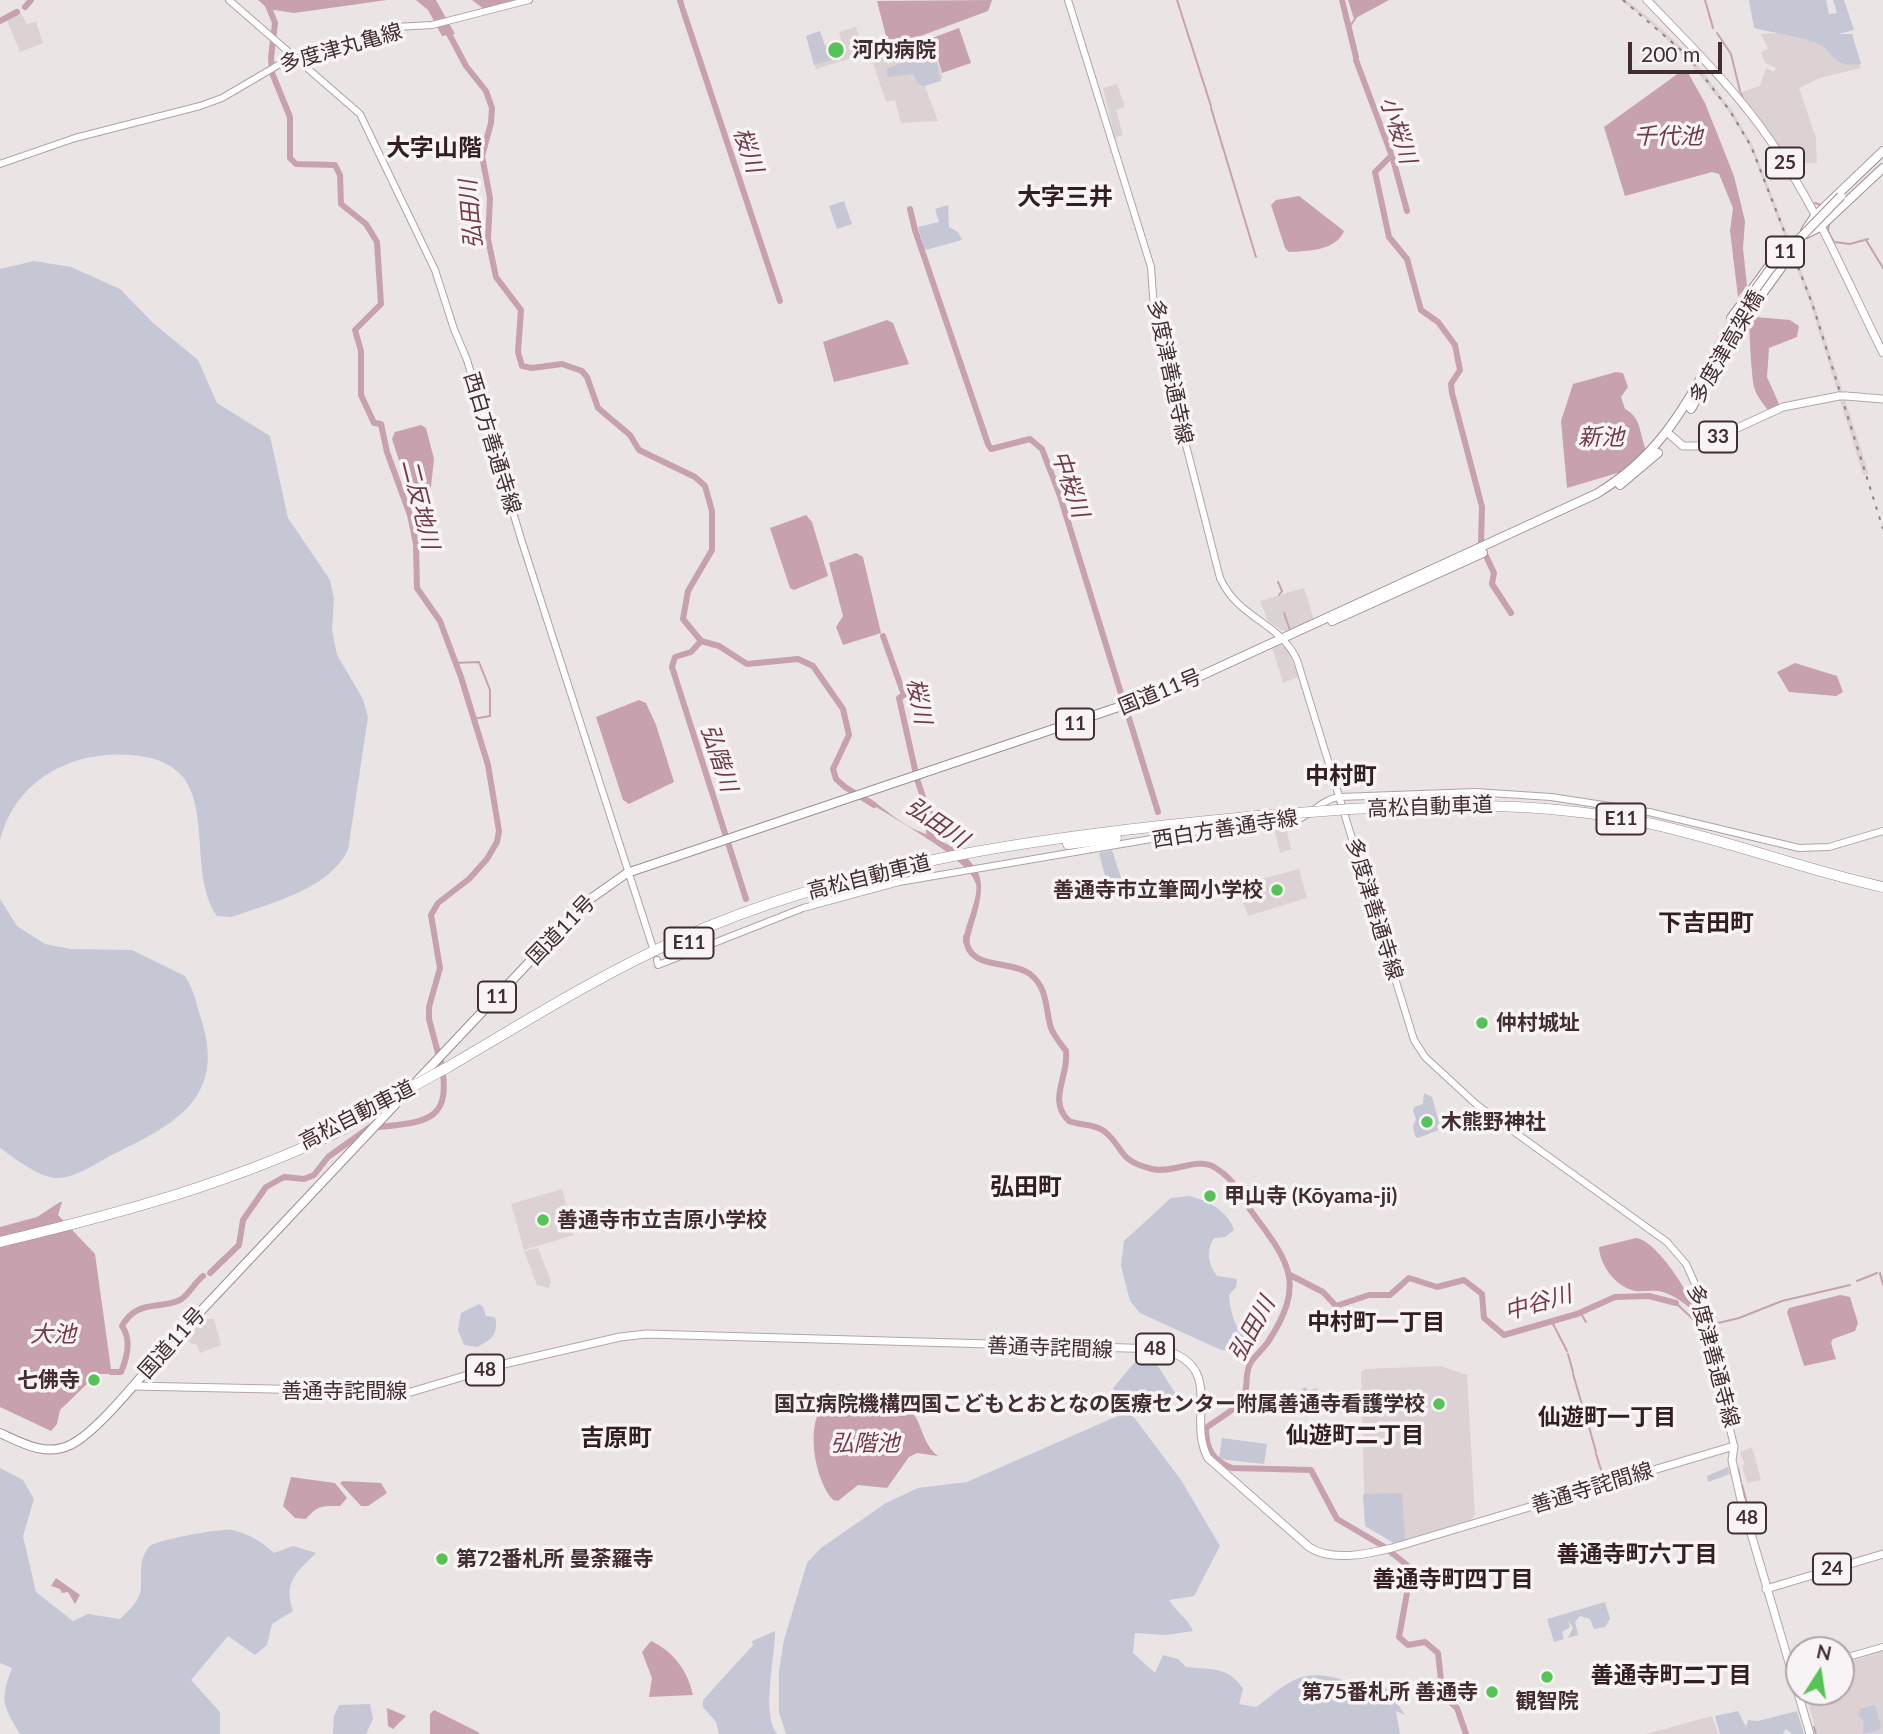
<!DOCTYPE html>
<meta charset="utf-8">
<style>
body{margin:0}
#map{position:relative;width:1883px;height:1734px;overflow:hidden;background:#eae4e5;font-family:Lato,sans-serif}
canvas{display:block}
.north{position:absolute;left:1785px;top:1636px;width:70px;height:70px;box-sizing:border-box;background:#f8f3f4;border:2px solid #afa4a6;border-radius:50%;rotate:12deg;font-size:19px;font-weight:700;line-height:28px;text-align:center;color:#422d31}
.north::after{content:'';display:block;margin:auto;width:24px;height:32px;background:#54c456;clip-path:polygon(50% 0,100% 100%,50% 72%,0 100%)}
.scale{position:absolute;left:1628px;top:42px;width:94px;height:32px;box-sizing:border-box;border:4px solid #422d31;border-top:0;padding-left:9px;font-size:21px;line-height:24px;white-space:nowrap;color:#422d31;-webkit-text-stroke:5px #f8f3f4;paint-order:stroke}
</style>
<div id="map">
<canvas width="1883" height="1734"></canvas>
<div class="north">N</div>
<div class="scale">200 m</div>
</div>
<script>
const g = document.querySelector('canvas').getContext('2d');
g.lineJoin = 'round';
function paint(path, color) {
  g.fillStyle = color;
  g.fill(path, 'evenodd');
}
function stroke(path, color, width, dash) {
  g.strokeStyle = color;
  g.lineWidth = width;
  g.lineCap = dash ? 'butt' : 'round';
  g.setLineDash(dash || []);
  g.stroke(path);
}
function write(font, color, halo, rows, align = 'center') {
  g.font = font + ' Lato,"Noto Sans JP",sans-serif';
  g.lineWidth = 7;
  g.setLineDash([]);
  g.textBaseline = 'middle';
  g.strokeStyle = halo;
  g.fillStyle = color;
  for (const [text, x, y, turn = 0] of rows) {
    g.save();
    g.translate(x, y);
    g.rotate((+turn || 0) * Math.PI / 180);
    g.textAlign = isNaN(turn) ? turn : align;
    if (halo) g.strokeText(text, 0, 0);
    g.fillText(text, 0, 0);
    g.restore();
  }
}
paint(new Path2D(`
 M1620,0H1626L1648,17L1690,55L1732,110L1753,146L1814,303L1869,474L1863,475L1810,303L1750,147L1729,112L1686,58L1646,19Z
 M20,12L27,24L36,22L43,43L20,52L7,21Z
 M856,27L864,54L816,69L806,36L820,31L825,46L842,42L839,32Z
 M1819,30L1830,38L1852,34L1861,68L1820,78L1799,88L1816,138L1817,163H1787L1737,94L1760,86L1766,68L1774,72L1776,68L1765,63L1761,52L1768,49L1761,34Z
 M931,39L943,78L925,86L938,121L901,123L895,100L886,102L870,55Z
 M1117,84L1125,107L1116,110L1123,135L1115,138L1103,88Z
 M1304,588L1314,620L1290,631L1281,630L1268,621L1260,601Z
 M1280,644L1286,648L1299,677L1283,683L1272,647Z
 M1286,828L1291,849L1280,853L1274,829Z
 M1299,869L1307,898L1248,916L1243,902L1252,899L1247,883Z
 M562,1189L574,1235L524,1250L511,1204Z
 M538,1248L551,1281L549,1288L537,1285L524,1251Z
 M200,1319H214L221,1345L200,1353L197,1345L180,1339Z
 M1440,1366L1467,1375L1475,1515L1470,1520L1394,1543L1365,1526L1361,1372L1366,1369Z
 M1752,1447L1761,1480L1747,1483L1742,1466L1745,1465L1740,1452Z
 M1883,1652V1734H1817L1805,1692H1841V1664Z
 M1712,1716L1718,1734H1646L1675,1726Z`), '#dcd2d4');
paint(new Path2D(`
 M1749,0H1826L1829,14L1837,13L1833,0H1844L1854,30L1838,34H1852L1861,64C1829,68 1836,50 1814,42C1793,35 1774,33 1754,28Z
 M820,31L825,46L842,42L844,56L814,65L806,36Z
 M931,39L941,81L924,86L918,84L913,74L888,77L886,69L904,62L899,46Z
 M844,201L852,224L837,229L829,206Z
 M948,205L949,227L958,232L962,240L925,250L918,227L939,222L935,209Z
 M34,261L71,267L120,289L152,322L198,360L217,403L270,436L288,518L330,580L334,599L332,630L337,655L363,699L368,717L348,850C328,890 271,903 231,917L217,916C190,877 210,812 183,777C169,761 151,757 131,755C72,750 15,780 0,840V269Z
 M1112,850L1123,884L1108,888L1099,853Z
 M0,899L17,926L45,944L70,949L132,950L185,976C194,989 197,1007 202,1022C225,1097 176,1124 116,1153C99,1161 77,1178 57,1178C39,1178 15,1158 0,1148Z
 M1424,1093L1432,1097L1441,1129L1418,1138L1415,1136L1413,1126L1416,1119L1413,1111L1414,1107L1423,1104Z
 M1189,1196C1209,1201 1228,1211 1234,1230L1225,1237L1214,1238C1206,1251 1208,1264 1217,1276L1237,1279L1236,1287L1229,1295C1231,1318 1236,1330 1253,1346L1242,1352L1221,1350L1140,1313L1130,1301L1121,1266L1124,1241L1171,1198Z
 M479,1304L483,1307L486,1316L495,1317C499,1333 492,1340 477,1347L464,1345L458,1330L461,1313Z
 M1141,1355H1151L1175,1393C1164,1412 1149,1414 1130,1412L1181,1480L1220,1546L1194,1596L1169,1600C1176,1612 1188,1618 1193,1631L1166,1635L1135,1633L1133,1653L1155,1673L1163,1655L1178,1659L1186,1667C1211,1670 1229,1666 1243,1689L1239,1704L1256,1707C1267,1700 1276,1690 1287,1684C1322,1661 1362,1688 1392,1707L1361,1681L1363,1679L1397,1693L1396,1701L1405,1715L1396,1711L1400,1734H786L779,1712V1671L784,1640L807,1563L821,1548L886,1503L918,1488L967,1482L1129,1411L1119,1403L1113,1388Z
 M1306,1387L1308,1391L1317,1388L1321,1401H1303L1302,1389Z
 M1222,1438L1267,1444L1264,1464L1219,1459Z
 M1728,1467L1730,1474L1708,1482L1707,1476Z
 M0,1468L23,1480L34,1499L23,1536L36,1592L73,1621L88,1614L120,1619C129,1610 140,1601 141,1588C142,1574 138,1560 149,1547C154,1540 223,1528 232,1530C249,1534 261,1541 274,1553L293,1546L316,1553C296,1573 283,1582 293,1611L272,1624L267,1645L255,1655L228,1636L191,1680L220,1712V1734H20C2,1704 0,1700 12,1668L0,1663Z
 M1402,1493L1405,1540L1394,1543L1365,1526L1363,1494Z
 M1605,1602L1610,1619L1605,1627L1594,1629L1590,1619L1580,1616L1575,1622L1578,1635L1568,1638L1573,1627L1568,1621L1570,1627L1562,1632L1564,1639L1554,1642L1547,1619Z
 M775,1631C775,1659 761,1713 777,1734H719L716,1722L703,1707V1700L753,1645L752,1641Z
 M370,1704L373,1719L366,1734H333L334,1716L339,1705Z
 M1875,1705L1881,1726L1879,1730L1863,1734L1864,1722L1858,1714L1861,1712L1859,1709Z
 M1738,1711L1746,1727L1748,1720L1758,1721L1797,1711L1804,1734H1792L1786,1729L1783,1734H1720L1715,1716Z`), '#c5c7d4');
paint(new Path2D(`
 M258,0H387L294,13L268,9Z
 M416,0H436L455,34L442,36L428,10Z
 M472,0H520L485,10Z
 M992,0L988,11L918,37L887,40L877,1Z
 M1348,0H1389L1354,19Z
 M959,28L971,63L942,73L932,38Z
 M1683,70L1687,71L1705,103L1734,176L1745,221L1743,248L1747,286L1738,297L1730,231L1733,208L1719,174L1712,172L1625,196L1604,127Z
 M1299,196L1344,231C1336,251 1307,251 1289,252L1285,248L1271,205L1276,200Z
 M1756,317L1790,320L1799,326L1797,337L1769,348L1767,377L1780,406L1768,410C1763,404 1756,395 1754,387C1752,380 1748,324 1750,319Z
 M887,320L893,323L909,364L834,382L823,342Z
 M1616,372L1623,373L1628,387L1621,397L1625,409C1642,418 1639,433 1646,450L1621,472L1567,488L1561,421L1573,384Z
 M421,425L426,428L434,459L429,505L419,510L414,506L392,439L395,432Z
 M806,515L812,522L828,576L794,590L790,588L770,528Z
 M856,553L863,557L881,633L843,645L836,627L843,616L829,563Z
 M1795,663L1837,676L1843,692L1836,696L1789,692L1777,672Z
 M639,700L646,703L656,725L674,782L629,804L623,800L596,717Z
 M869,798C884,808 901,824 918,831C939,839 981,857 981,885C982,904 972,925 969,943H963C964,926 979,898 976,884C969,858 892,818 867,801Z
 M60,1202H62L58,1215L95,1254L111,1369V1374H90L87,1384L60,1410L57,1424L51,1431L0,1407V1227L37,1217Z
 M1636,1238C1657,1240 1693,1298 1698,1318C1690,1306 1677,1297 1663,1292C1653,1289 1644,1292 1635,1291C1616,1287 1600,1266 1599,1247Z
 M1840,1295L1850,1297L1858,1323L1855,1331L1833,1339L1831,1343L1836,1359L1804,1366L1787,1312L1789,1308Z
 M881,1401C929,1403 913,1436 938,1456L917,1453L909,1457L887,1488L858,1485L838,1501L833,1500C816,1481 808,1437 818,1414L825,1410Z
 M291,1477L335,1483L347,1498L340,1506C322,1506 318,1505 306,1519L295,1518L283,1506Z
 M343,1481L381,1483L387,1493L368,1506H361L340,1483Z
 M56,1578L80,1595L75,1604L68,1592L62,1593L60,1589L51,1586Z
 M651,1641C673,1651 688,1671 693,1695L649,1697L652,1678L642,1652Z
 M387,1708L406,1716L393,1729L388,1726Z
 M434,1710L478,1732L480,1734H430V1714Z`), '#c7a2ae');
stroke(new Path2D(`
 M1177,0L1211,106
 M1705,0L1713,28
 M1349,28L1356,17
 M1717,33L1731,54L1740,91
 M1741,93L1743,99
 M1211,108L1256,257
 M1815,203L1821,205
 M1829,224L1828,231L1834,242L1850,244L1868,239
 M1866,240L1883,268
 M1278,582L1282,591L1279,595
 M1284,613L1290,630
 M455,663L479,662L490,690V716L473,719
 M1880,1273L1883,1285
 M1857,1281L1877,1273
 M1676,1303L1699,1325L1723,1413
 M1580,1312L1586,1322
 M1551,1320L1567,1351
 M1710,1325L1739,1318L1782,1301L1850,1285
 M1568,1354L1573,1372
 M1573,1374L1588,1425
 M1589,1427L1596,1452
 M1596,1454L1603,1476
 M1738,1468L1741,1482
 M1742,1485L1750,1514
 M1814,1727L1816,1734`), '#c7a2ae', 2);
stroke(new Path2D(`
 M266,0L275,23L271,58L272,73L290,117V158L296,164L335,165L340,175L341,204L366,224L377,242L381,304L355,330L361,351V395L374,423L381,424L387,452L410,515L416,544L417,588L440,621L461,677L488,765L499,831L497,842L487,859L469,879L438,903L431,915L440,968L429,1007V1019L438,1053
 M680,0L682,7
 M1342,0L1356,57
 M25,7L31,0
 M683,10L780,301
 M0,21L17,12
 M446,28L466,66L486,91L492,108L491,123L482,156L490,198L488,239L496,277L521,310L518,352L522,366L532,368L562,364L582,371L587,377L598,408L630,435L639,450L695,477L705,486L712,511V550L688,591L683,619L701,641L719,646L747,664L798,659L813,666L843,709L849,735L833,769L836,779L845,787L874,805
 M1356,60L1393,159L1407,211
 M1390,157L1375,172L1389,237L1407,259L1421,310L1438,322L1455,345L1460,370L1451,384L1452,393L1482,507L1481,542
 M910,209L915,230L988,444L991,449L1030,439L1042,449L1060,496L1124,703
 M1486,556L1494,573L1492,584L1511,613
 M883,636L904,695L899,698L916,774
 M701,641L691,652L675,657L672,667L746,899
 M1128,715L1158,812
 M917,779L923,797
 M928,810L931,814L929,832L933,838
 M966,937C967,971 1009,959 1030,974C1048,988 1045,1008 1051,1028C1054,1036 1061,1044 1066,1051C1069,1077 1047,1100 1069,1121C1081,1126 1093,1123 1104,1131C1126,1149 1116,1160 1152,1169C1173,1174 1197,1157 1214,1167C1237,1181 1239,1195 1254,1215C1291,1264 1305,1285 1268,1342C1263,1349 1256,1355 1251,1362C1246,1370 1247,1379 1246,1388C1242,1409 1221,1416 1206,1428C1206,1448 1212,1461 1232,1468L1311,1470L1337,1519L1383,1546L1407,1565L1409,1582L1399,1637L1408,1645L1425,1642L1438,1653L1441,1680L1449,1701L1457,1708L1466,1734
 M379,1127C431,1122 452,1119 441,1061
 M210,1273L239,1245L243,1220L266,1187L284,1177L304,1179L314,1175L328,1157L370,1127
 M1290,1275L1323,1292L1336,1306L1369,1295H1390L1409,1278L1437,1287L1464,1280L1482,1294L1484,1318L1504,1335L1577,1314L1615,1297L1649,1296L1676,1303
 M111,1372H121C127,1358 132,1340 122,1326C137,1299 159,1310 180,1300C189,1295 194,1283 203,1276`), '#c7a2ae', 6);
const secondary = new Path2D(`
 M229,0L360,114L435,270L454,329L467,360L522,542L653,948
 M1068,0L1151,267L1155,324L1220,578C1239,620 1279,621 1297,660L1414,1040L1425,1057L1477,1105L1667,1242L1686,1264L1696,1286L1734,1446
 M0,164L75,138L200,106L222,98L280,64L395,27L432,25L529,0
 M657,960L658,965L803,908L899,882L1192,832L1293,821C1311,817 1320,799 1340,797L1475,792L1551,797L1649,812L1799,848L1829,847L1883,831
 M1841,1659L1883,1647`);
const primary = new Path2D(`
 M1647,0C1690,45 1735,89 1770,140C1816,206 1847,281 1883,353
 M1846,396L1883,399
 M1668,433L1683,446H1698L1783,407L1839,396
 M133,1386L411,1392L508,1363L620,1337L647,1334L1161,1349C1227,1366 1186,1418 1208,1458L1309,1547C1331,1562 1368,1554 1392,1548L1734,1446L1732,1460L1740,1496L1810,1734
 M1766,1589L1883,1554`);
const trunk = new Path2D(`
 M1805,231L1815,216L1883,151
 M1806,234L1820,227L1883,168
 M1731,318L1769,266
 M1707,385L1739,326L1781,268L1785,257
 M1691,409L1707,381
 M1620,485L1658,453
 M1332,621L1483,553
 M416,1082L586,902L627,873L1172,689L1596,494C1672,449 1693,387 1737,315
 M0,1433C22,1443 46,1457 70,1445C98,1432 144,1372 167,1347C247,1262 327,1177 407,1092`);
const motorway = new Path2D(`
 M1350,809C1454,804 1549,802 1652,824C1730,841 1805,870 1883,887
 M1068,844L1116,838
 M448,1067C523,1023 596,977 675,941C857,858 1061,835 1258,816
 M0,1242C121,1213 233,1183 346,1128`);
stroke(secondary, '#aea2a4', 8);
stroke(primary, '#b5a4a8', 9);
stroke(trunk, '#a08c91', 10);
stroke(motorway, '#a08c91', 11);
stroke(secondary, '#fff', 6);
stroke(primary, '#fff', 7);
stroke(trunk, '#fff', 8);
stroke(motorway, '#fff', 10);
stroke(new Path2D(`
 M1623,0L1688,56L1730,111L1751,146L1812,303L1883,529`), '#937e83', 2, [3.5, 7]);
const primaryBridge = new Path2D(`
 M1839,396H1846`);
const trunkBridge = new Path2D(`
 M1737,315L1770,269L1841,196`);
const motorwayBridge = new Path2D(`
 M1258,816L1350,809
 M344,1124L448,1067`);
stroke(primaryBridge, '#b5a4a8', 9, []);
stroke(trunkBridge, '#a08c91', 10, []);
stroke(motorwayBridge, '#a08c91', 11, []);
stroke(primaryBridge, '#fff', 7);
stroke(trunkBridge, '#fff', 8);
stroke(motorwayBridge, '#fff', 10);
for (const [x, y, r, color] of [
 [836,50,9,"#54c456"],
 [1277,890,7,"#54c456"],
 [1482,1023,7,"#54c456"],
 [1427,1122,7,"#54c456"],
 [1210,1196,7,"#54c456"],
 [543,1220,7,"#54c456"],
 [94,1380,7,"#54c456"],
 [1439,1404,7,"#54c456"],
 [442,1559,7,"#54c456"],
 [1547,1677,7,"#54c456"],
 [1492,1692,7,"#54c456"]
]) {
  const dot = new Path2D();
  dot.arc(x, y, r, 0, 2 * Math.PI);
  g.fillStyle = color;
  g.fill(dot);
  stroke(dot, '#f8f3f4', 2.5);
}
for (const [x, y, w] of [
 [1785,163,38],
 [1785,252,38],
 [1718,437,38],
 [1075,724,38],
 [1621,819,49],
 [689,943,49],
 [497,997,38],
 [1155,1349,38],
 [485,1370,38],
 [1747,1518,38],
 [1832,1569,38]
]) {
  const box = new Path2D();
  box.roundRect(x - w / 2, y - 15.5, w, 31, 5);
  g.fillStyle = '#f8f3f4';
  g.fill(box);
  stroke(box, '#422d31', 2);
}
write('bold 19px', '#422d31', null, [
 ["25",1785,163],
 ["11",1785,252],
 ["33",1718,437],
 ["11",1075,724],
 ["E11",1621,819],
 ["E11",689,943],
 ["11",497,997],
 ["48",1155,1349],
 ["48",485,1370],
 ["48",1747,1518],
 ["24",1832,1569]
]);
write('21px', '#422d31', '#f8f3f4', [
 ["多度津丸亀線",341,48,-16],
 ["多度津高架橋",1727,347,-60],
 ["多度津善通寺線",1170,372,78],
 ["西白方善通寺線",492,443,73],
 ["国道11号",1160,692,-22],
 ["高松自動車道",1430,807,-2],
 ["西白方善通寺線",1225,829,-9],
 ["高松自動車道",869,877,-14],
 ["多度津善通寺線",1374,909,73],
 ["国道11号",561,930,-46],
 ["高松自動車道",357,1115,-27],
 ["国道11号",172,1343,-48],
 ["善通寺詫間線",1050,1348,2],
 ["多度津善通寺線",1713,1356,75],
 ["善通寺詫間線",344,1391],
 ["善通寺詫間線",1592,1488,-17]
]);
write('bold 21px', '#422d31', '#f8f3f4', [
 ["河内病院",852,50],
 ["善通寺市立筆岡小学校",1263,890,"right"],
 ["仲村城址",1496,1023],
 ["木熊野神社",1441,1122],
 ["甲山寺 (Kōyama-ji)",1224,1196],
 ["善通寺市立吉原小学校",557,1220],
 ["七佛寺",80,1380,"right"],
 ["国立病院機構四国こどもとおとなの医療センター附属善通寺看護学校",1425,1404,"right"],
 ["第72番札所 曼荼羅寺",456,1559],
 ["第75番札所 善通寺",1478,1692,"right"],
 ["観智院",1547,1701,"center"]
], 'left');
write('italic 23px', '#723a49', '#f8f3f4', [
 ["小桜川",1398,130,72],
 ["千代池",1668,137],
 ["桜川",748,150,71],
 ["弘田川",471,214,-95],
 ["新池",1601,438],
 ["中桜川",1070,484,71],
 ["二反地川",420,504,76],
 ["桜川",919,701,79],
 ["弘階川",719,758,72],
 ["弘田川",937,823,34],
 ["中谷川",1538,1303,-16],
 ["弘田川",1252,1329,-61],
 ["大池",53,1335],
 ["弘階池",865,1444]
]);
write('bold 23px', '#331f22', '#f8f3f4', [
 ["中村町一丁目",1376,1323],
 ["仙遊町一丁目",1607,1418],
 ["仙遊町二丁目",1355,1436],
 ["善通寺町六丁目",1637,1555],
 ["善通寺町四丁目",1453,1580],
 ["善通寺町二丁目",1671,1676]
]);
write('bold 24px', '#331f22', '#f8f3f4', [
 ["大字山階",434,148],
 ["大字三井",1065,197],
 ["中村町",1341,776],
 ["下吉田町",1706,923],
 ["弘田町",1026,1187],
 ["吉原町",616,1438]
]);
</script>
